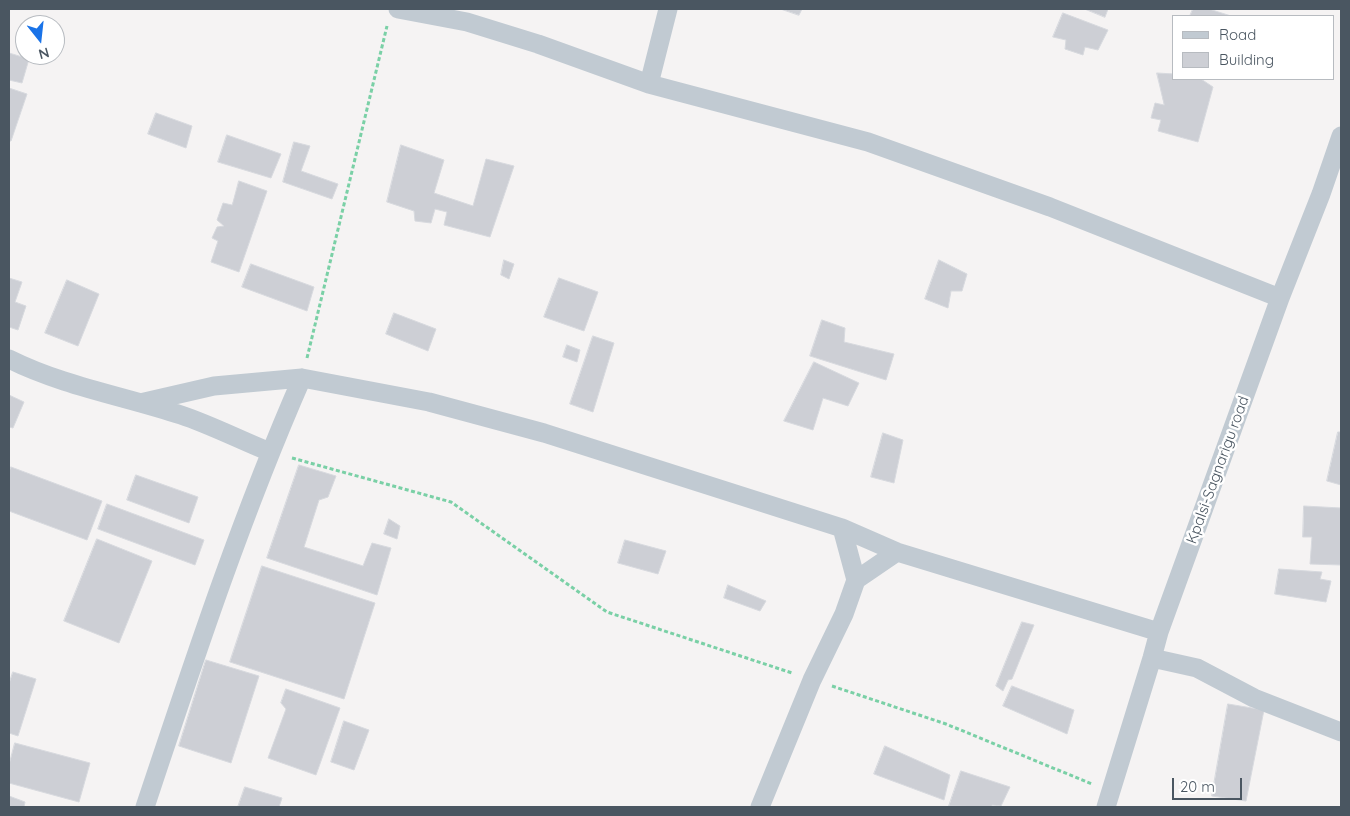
<!DOCTYPE html>
<style>
body{margin:0}
#map{position:relative;width:1350px;height:816px;overflow:hidden;background:#f5f3f3;font-family:Quicksand,sans-serif}
canvas{display:block}
.frame{position:absolute;inset:0;border:10px solid #4a5661;pointer-events:none}
.legend{position:absolute;left:1172px;top:15px;width:162px;height:65px;box-sizing:border-box;background:#fff;border:1px solid #b7bbc0;margin:0;padding:6px 9px;list-style:none;font-size:15px;color:#4a5661}
.legend li{display:flex;align-items:center;gap:10px;height:25px}
.legend b{width:25px;border:1px solid #b7bbc0}
.north{position:absolute;left:15px;top:15px;width:50px;height:50px;box-sizing:border-box;background:#fff;border:1px solid #b7bbc0;border-radius:50%;rotate:164deg;font-size:14px;font-weight:700;line-height:20px;text-align:center;color:#4a5661}
.north::after{content:'';display:block;margin:auto;width:18px;height:22px;background:#1a73e8;clip-path:polygon(50% 0,100% 100%,50% 72%,0 100%)}
.scale{position:absolute;left:1172px;top:778px;width:70px;height:22px;box-sizing:border-box;border:2px solid #4a5661;border-top:0;padding-left:6px;font-size:15px;line-height:18px;white-space:nowrap;color:#4a5661;-webkit-text-stroke:4px #fff;paint-order:stroke}
</style>
<div id="map">
<canvas width="1350" height="816"></canvas>
<div class="frame"></div>
<ul class="legend">
<li><b style="height:6px;background:#c1cad2"></b>Road</li>
<li><b style="height:14px;background:#cdcfd5"></b>Building</li>
</ul>
<div class="north">N</div>
<div class="scale">20 m</div>
</div>
<script>
const g = document.querySelector('canvas').getContext('2d');
g.lineJoin = 'round';
function paint(path, color) {
  g.fillStyle = color;
  g.fill(path, 'evenodd');
}
function stroke(path, color, width, dash) {
  g.strokeStyle = color;
  g.lineWidth = width;
  g.lineCap = dash ? 'butt' : 'round';
  g.setLineDash(dash || []);
  g.stroke(path);
}
function write(font, color, halo, rows, align = 'center') {
  g.font = font + ' Quicksand,sans-serif';
  g.lineWidth = 5;
  g.setLineDash([]);
  g.textBaseline = 'middle';
  g.strokeStyle = halo;
  g.fillStyle = color;
  for (const [text, x, y, turn = 0] of rows) {
    g.save();
    g.translate(x, y);
    g.rotate((+turn || 0) * Math.PI / 180);
    g.textAlign = isNaN(turn) ? turn : align;
    if (halo) g.strokeText(text, 0, 0);
    g.fillText(text, 0, 0);
    g.restore();
  }
}
const building = new Path2D(`
 M781,9H802L799,15Z
 M1085,9H1108L1105,17Z
 M1193,9H1209L1231,16H1190Z
 M1063,13L1108,30L1098,50L1085,47L1083,55L1065,49L1066,40L1053,37Z
 M9,53L29,59L22,83L9,80Z
 M1157,73L1174,74V79H1201L1213,87L1198,142L1158,131L1161,120L1151,118L1155,103L1164,105Z
 M9,88L27,94L11,141H9Z
 M156,113L192,126L186,148L148,134Z
 M227,135L281,154L271,178L218,162Z
 M294,142L310,146L301,171L338,184L332,199L283,182Z
 M401,145L444,160L434,193L473,206L486,159L514,166L490,237L444,225L447,212L435,209L431,223L415,221L414,211L387,202Z
 M239,181L267,191L239,272L211,262L218,241L212,238L217,227L224,226L217,220L223,203L232,205Z
 M504,260L514,264L509,279L501,275Z
 M939,260L967,274L962,291H951L948,308L925,299Z
 M251,264L314,287L307,311L242,287Z
 M9,278L22,282L15,302L26,306L18,330L9,327Z
 M559,278L598,292L584,331L544,317Z
 M67,280L99,294L78,346L45,333Z
 M394,313L436,329L428,351L386,334Z
 M822,320L845,328L844,342L894,354L886,380L810,356Z
 M593,336L614,343L593,412L570,404Z
 M567,345L580,350L577,362L563,357Z
 M814,362L859,383L848,406L823,398L813,430L784,421Z
 M9,395L24,402L13,428L9,427Z
 M1338,432H1341V485L1327,481Z
 M883,433L903,440L894,483L871,477Z
 M299,465L336,476L328,497L319,500L304,547L363,566L372,543L391,548L377,595L267,558Z
 M11,467L102,501L87,540L9,511V472Z
 M136,475L198,497L189,523L127,500Z
 M107,504L204,540L195,565L98,529Z
 M1304,506L1341,508V565L1310,564L1312,537H1303Z
 M389,519L400,526L397,539L384,534Z
 M97,539L152,561L119,643L64,621Z
 M625,540L666,551L658,574L618,563Z
 M262,566L375,603L344,699L230,662Z
 M1279,569L1322,572L1320,579L1331,581L1326,602L1275,594Z
 M728,585L766,601L760,611L724,598Z
 M1022,622L1034,625L1012,679L1008,680L1003,691L996,686Z
 M206,660L259,676L231,763L179,746Z
 M13,672L36,679L18,736L9,733V684Z
 M1012,686L1074,710L1067,734L1003,706Z
 M286,689L340,708L316,775L268,758L286,709L281,703Z
 M1228,704L1264,710L1246,801L1212,796Z
 M344,721L369,730L354,770L331,762Z
 M15,743L90,763L79,802L9,783V765Z
 M885,746L950,775L944,800L874,774Z
 M961,771L1010,787L1001,806L992,805V807L949,806Z
 M245,787L282,798L279,807H238Z
 M9,796L25,802L24,807H9Z`);
paint(building, '#cdcfd5');
stroke(building, '#d7d9de', 1);
stroke(new Path2D(`
 M307,358L387,26
 M292,458L451,502L607,612L792,673
 M832,686L946,724L1092,784`), '#7ad0a6', 3, [4, 2.5]);
stroke(new Path2D(`
 M398,9L467,22L538,44L649,84L868,142L1050,207L1280,298
 M649,84L668,9
 M9,359C63,386 123,396 181,415C211,425 240,440 270,452
 M140,403L214,386L302,378L429,402L544,433L842,528L897,552L1159,632
 M856,580L897,552
 M1152,658L1197,668L1254,698L1341,732
 M145,807C193,663 241,517 302,378
 M760,807L812,680L844,614L856,580L842,528
 M1106,807L1152,658L1159,632L1280,298L1321,194L1341,136`), '#c1cad2', 19);
write('15px', '#4a5661', '#fff', [
 ["Kpalsi-Sagnarigu road",1218,470,-70]
]);
</script>
